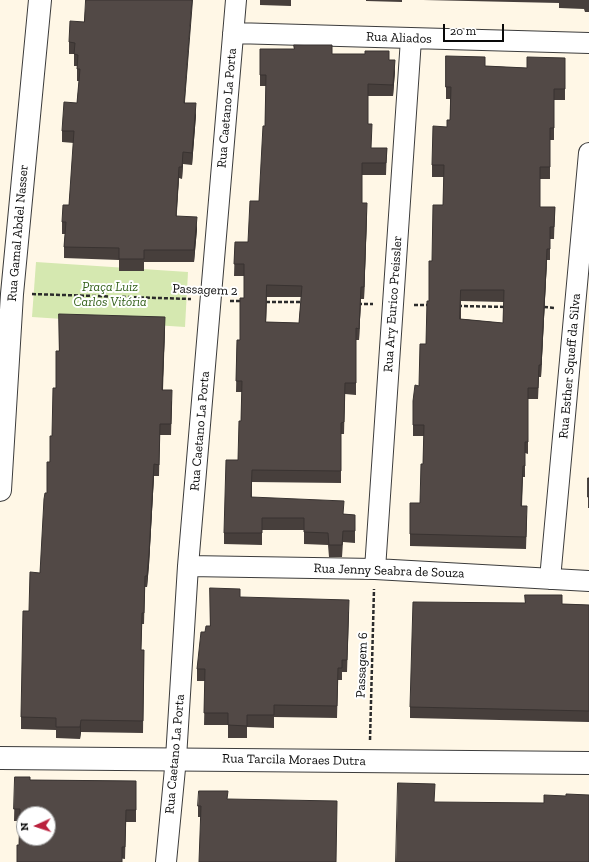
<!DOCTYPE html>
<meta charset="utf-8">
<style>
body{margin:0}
#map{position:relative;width:589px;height:862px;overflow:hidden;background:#fff7e6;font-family:"Zilla Slab",serif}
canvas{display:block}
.north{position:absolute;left:16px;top:806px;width:40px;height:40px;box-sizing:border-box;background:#fff;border:1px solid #9d9d9d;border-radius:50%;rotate:267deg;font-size:11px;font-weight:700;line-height:16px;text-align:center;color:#090909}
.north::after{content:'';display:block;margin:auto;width:14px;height:18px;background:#ba213d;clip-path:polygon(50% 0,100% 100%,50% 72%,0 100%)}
.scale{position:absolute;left:443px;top:24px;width:61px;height:18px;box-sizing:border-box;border:2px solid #090909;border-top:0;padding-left:5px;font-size:12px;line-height:14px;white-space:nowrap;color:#090909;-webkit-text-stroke:3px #fff;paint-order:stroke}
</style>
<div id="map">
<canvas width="589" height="862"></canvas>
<div class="north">N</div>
<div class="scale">20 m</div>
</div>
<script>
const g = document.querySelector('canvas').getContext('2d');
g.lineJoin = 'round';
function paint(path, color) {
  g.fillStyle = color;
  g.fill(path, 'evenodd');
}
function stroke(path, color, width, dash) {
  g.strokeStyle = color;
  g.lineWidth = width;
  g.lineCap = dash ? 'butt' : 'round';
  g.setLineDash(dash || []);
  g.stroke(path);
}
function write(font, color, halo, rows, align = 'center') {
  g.font = font + ' "Zilla Slab",serif';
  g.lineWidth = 4;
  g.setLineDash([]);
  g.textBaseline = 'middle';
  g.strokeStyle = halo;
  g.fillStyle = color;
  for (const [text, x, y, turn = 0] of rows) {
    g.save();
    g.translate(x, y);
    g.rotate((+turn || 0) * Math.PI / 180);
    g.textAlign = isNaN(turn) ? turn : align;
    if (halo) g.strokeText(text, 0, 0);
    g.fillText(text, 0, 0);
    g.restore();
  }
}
paint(new Path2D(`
 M36,262L188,272L185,327L32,317Z`), '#d5e8b0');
const minor = new Path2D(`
 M233,33L589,43
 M188,566L375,569L589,581
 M375,569L411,39
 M550,579L589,153
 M166,862L176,758L188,566L236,0`);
const tertiary = new Path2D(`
 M0,490L12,294L40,0
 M0,758L589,763`);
stroke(minor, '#3c3c3c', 22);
stroke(tertiary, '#3c3c3c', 24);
stroke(new Path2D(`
 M32,294L191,299
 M230,301H243
 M266,302H303
 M358,304H373
 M414,305H429
 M458,306L507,307
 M544,307L555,308
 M370,740L374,589`), '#2b2b2b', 2.5, [4, 2]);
stroke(minor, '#fff', 20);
stroke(tertiary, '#fff', 22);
paint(new Path2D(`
 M260,0H291V6L260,5Z
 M366,0H402V2L366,1Z
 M423,0H589V12H585L584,9L559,8V3Z
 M84,22L185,103L196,115L192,165L183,164L182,179L179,178L176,216L197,229L194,262H144V271H119V260L64,258V247L65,234H62V222L69,205L74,143L62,142V131L77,103L79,81H77V66H74V54H69V42Z
 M260,49L332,54L389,60L395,71L393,96H368V124L371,148H387L386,175H362V203L367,214L364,299H361L359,340H356V395L345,394L344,434H341V483L252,482V497L344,514L355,515V543L343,542L342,557H329L328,545L304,544V530H262V545L224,544V533L238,460L241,421L242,392H236L237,340H240L244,298V276H234L235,242H248L259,201L265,126L266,86H260ZM267,297H301L299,323L266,322Z
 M446,56L485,66L527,68L565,58V100H554V140H550V179H540V207H555L554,239H550V260H547L541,377H539L538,399H528V454L525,453V477H523L522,506L527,517L526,549L410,546V503H420L423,464L424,436H413V401L419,386L426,344L432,261L443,205L444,177H432V165L450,120V99H446ZM461,301L504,302L503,323L461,319Z
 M165,328L163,390L172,402L171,435H160L159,476H154L149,565L147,587H145L144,624H142L141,650H144L143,733L81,732L80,739L56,738V730L21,729V717L29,611L40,573L52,436L59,351Z
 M588,478H589V508H588Z
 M240,597L349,612L347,672H342V680H338L337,718L274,717V728L247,727V738H228V725H204L205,681H197V669L205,632L210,626Z
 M562,604L589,605V722L410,718V707Z
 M15,777L30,780L136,781V822H126L125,859L19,845L20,821H14Z
 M228,799L201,817H198V806Z`), '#473f3c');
paint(new Path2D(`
 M192,0H193L184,114V103Z
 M395,60V71L393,96V85Z
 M196,103V115L192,165V153Z
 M183,152V164L182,179V167Z
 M179,167V178L176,228V216Z
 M367,203V214L364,299V287Z
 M197,217V229L194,262V250Z
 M547,249V260L541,377V365Z
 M361,287V299L359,340V329Z
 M165,317V328L162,402V390Z
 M154,464V476L149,565L147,587V576Z
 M81,720V732L80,739V727Z`), '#393331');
const building = new Path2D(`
 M86,0H192L184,103H196L192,153L183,152L182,167H179L176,216L197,217L194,250H144V259H119V248L64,247L66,222H62L63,205H69L74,131H62L64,102L77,103L80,69H77L78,55L74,54L75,43L69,42L70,21L84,22Z
 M294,45H332V54H365V51H389V60H395L393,85L368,84V124H372L371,148H387L386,163H362V203H367L364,287H361L359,329L356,328V383H345L344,422L341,423V471L252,470L251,497L344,501L343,514L355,515V531H343L342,545H329L328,533L304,532V518H262V533H224L226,460H238L239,421H241L242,381H236L237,340H240V298H244V264H234L235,242H248L250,201H259L263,126H265L266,75H260V49H294ZM267,285L302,286L299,323L266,322Z
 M446,56L485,57V66L527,68V57L565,58V89H554V128H550V167H540V207H555L554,227H550V249H547L541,365H539L538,388H528V442H525V466H523L521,506H527L526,537L410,534V503H420L421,464H423L424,425H413V401L415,385L419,386L420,344H426L427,301H429V261H432L433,205H443L444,165H432L433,126L447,127V120H450L451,87H446ZM461,290H504L503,323L460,319Z
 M59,314L165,317L162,390H172L171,424H160L159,465L154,464L149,553L147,576H145L144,613H142L141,650H144L143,721L81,720L80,727H56V718L21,717L23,611H29L30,572L40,573L44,499L45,493H47V462H50V436H52L53,388H56V351H59Z
 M588,478H589V497H588Z
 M210,588L240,589V597L349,600L347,660H342V668H338L337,706L274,705V715H247V726L228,725V713H204L205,669H197L201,632H205L206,626H210Z
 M525,595H562V604L589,605V711L410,707L413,602L525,603Z
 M15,777H30V780L136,781V810H126L125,847H122V862H17V845H19L20,809H14ZM24,814H48V838H24Z
 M398,783L435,784L434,802L544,803V795L566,796V794L589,795V862H396Z
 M199,791H228L227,799L337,801L336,862H199L201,806H198Z`);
paint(building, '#524946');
stroke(building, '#393331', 1);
write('13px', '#090909', '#fff', [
 ["Rua Aliados",399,38,2],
 ["Rua Caetano La Porta",227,108,-85],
 ["Rua Gamal Abdel Nasser",18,233,-85],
 ["Passagem 2",205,290,2],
 ["Rua Ary Eurico Preissler",393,304,-86],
 ["Rua Esther Squeff da Silva",570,366,-85],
 ["Rua Caetano La Porta",200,431,-85],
 ["Rua Jenny Seabra de Souza",389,571,2],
 ["Passagem 6",362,665,-88],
 ["Rua Caetano La Porta",175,754,-85],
 ["Rua Tarcila Moraes Dutra",294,760,1]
]);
write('italic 13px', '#33601a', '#fff', [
 ["Praça Luiz",110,287],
 ["Carlos Vitória",110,302]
]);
</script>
